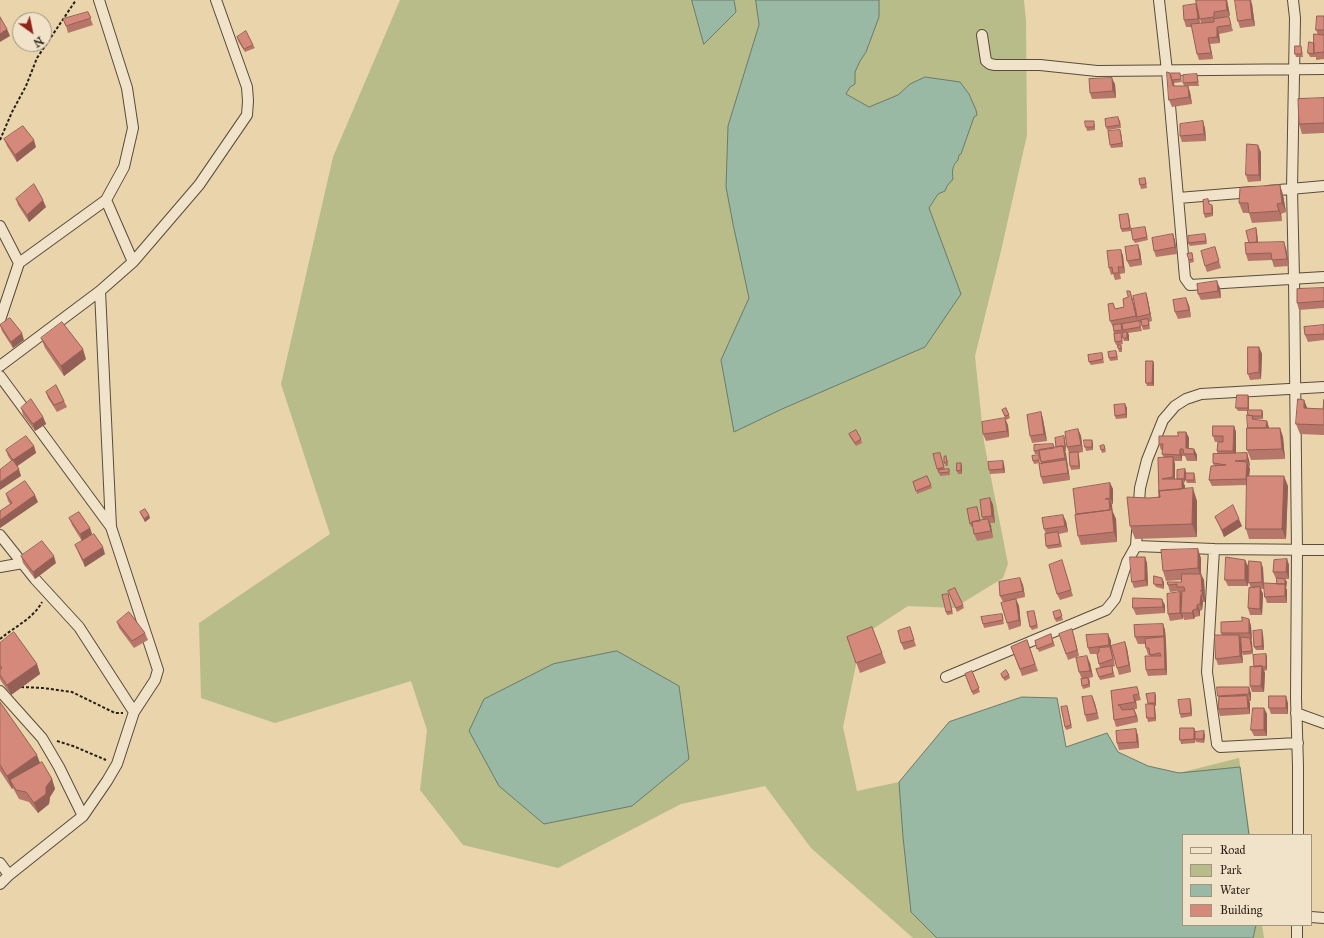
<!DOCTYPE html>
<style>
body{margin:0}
#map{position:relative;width:1324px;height:938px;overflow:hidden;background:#e9d4ac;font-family:"IM FELL Great Primer",serif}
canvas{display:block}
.legend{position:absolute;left:1182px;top:834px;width:130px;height:92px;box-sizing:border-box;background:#f1e3c9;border:1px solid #a19581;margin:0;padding:5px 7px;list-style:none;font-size:12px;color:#281f16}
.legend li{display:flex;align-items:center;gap:8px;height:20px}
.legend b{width:20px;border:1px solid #a19581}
.north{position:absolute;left:12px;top:12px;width:40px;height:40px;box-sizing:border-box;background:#f1e3c9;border:1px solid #a19581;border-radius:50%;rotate:147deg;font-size:11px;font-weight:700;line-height:16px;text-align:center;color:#281f16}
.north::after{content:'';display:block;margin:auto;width:14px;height:18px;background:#8f2418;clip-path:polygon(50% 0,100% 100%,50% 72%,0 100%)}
</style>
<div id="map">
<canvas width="1324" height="938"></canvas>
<ul class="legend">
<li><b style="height:5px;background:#f1e3c9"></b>Road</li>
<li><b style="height:11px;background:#b7bc89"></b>Park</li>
<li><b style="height:11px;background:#99b9a5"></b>Water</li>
<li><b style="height:11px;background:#d4897a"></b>Building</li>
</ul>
<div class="north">N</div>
</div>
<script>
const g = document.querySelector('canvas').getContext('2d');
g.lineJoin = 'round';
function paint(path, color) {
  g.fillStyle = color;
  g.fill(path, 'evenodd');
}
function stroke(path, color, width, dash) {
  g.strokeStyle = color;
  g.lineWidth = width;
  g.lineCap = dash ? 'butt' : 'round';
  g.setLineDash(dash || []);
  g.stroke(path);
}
paint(new Path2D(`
 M400,0H1024L1026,21L1027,135L1001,251L975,356L984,442L1008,564L1003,578L954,608L908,606L862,636L843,727L857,791L899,782L949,722L1022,697L1057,698L1066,747L1107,733L1118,752L1148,766L1179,773L1239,758L1250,835H1183V925H1262L1264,938H913L811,848L765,786L681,804L558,868L463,845L420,790L427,730L411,681L275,723L201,698L199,623L330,534L281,384L333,157Z`), '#b7bc89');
const water = new Path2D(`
 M692,0H734L736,12L704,44Z
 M756,0H879V17L866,52L860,61L855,72V84L850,87L846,94L869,107L898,95L910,84L925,77L960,82L969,94L976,110L977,115L974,117L961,154L959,155L958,160C952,166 952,171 953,179L947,186L945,191L938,194L929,208L961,294L925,347L782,409L734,432L721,360L749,298L733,224L726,187L728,126L759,25Z
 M617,651L679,686L689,759L632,806L544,824L499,786L469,731L484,699L553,664Z
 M1022,697L1057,698L1066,747L1107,733L1118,752L1148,766L1179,773L1240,767L1249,835H1183V925H1256L1253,938H937L911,912L903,837L899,782L949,722Z`);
paint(water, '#99b9a5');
stroke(water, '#6c7b6c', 1);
const minor = new Path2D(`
 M1159,0L1167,71L1185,278L1190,285L1324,277
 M1293,0L1295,18L1292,189L1294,278L1297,551L1296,698L1298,766V835
 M982,35L986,61L990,64L995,65H1040L1097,71L1324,69
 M1268,191L1324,186
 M1178,198L1252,192
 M106,200L133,262
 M0,226L19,263
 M100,291L111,527L158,670L155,680L134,712
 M0,320L19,263L106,200L124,167L133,128L127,88L99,0
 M0,366L100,291L133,262L199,185L247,115L248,101L247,87L216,0
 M0,376L111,527
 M0,535L35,579L79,627L134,712L117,764L107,781L83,816L9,875L0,884
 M1136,546L1214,549L1324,550
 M1214,549L1207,672L1217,744L1220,747L1298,743
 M0,567L23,563
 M946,677L1106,610L1115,599L1127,562L1136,546L1140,488L1147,460L1163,420L1175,406L1186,399L1201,394L1324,387
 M0,691L42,738L59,767L83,816
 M1296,713L1324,723
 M0,863L9,875
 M1311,917L1324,918
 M1297,925V938`);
stroke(minor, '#584c3c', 12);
stroke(new Path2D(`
 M0,140L12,112L26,86L37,58L76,0
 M0,639C14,627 33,619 42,602
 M21,687L43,688L72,692L115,713H123
 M57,741L73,746L106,760`), '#281f16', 2, [3, 2]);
stroke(minor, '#f1e3c9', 10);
paint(new Path2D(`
 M1196,0H1227L1230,16L1218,19L1229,17L1233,31L1219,34L1220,43L1210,44L1213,59L1199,60L1197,54L1192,27H1186L1184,20L1196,4L1198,10ZM1198,12L1200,19L1201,23H1200Z
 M1252,4L1255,26L1240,28L1238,21Z
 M88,12L93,25L68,33L66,26Z
 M1324,16V59L1316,60V57H1310L1308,53L1318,35L1316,30Z
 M237,37L253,45L255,48L245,52L238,41Z
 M1301,46L1303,57H1296L1295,54Z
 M1180,73L1182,82L1174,83L1173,80L1174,86H1184L1183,83L1197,74L1199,86H1188L1190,92L1192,104L1172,107L1169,100L1172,79Z
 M1115,84L1116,98L1092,99L1090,93Z
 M1324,98V133L1302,134L1299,124Z
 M1120,120L1121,128L1107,130L1106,127Z
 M1095,124V130L1087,131L1086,127Z
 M1205,128L1206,141L1182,142L1180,136Z
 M1120,130L1121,133L1123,147L1111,148L1110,145Z
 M4,139L36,147L17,162L7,146Z
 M1261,152V181L1248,182L1246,175Z
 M1146,181L1147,188L1141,189L1140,185Z
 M1280,185L1283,195L1286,212L1281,214L1282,221L1252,223L1249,213H1243L1239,203Z
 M16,199L46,207L29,222L18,205Z
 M1208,199L1210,205H1212L1213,209V216L1205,218L1204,214Z
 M1129,217L1131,231L1122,232L1121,229Z
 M1145,227L1148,240L1135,243L1133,240Z
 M1256,228L1257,232L1258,243L1286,248L1289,266L1274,267L1272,260L1248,261L1246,254Z
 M1173,234L1175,241L1177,254L1156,257L1154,251Z
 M1206,237L1207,244L1190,246L1188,243Z
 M1138,245L1140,251L1142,265L1130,267L1127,261Z
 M1215,247L1221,268L1207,272L1205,266Z
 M1121,250L1123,256L1125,273L1120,274L1121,279L1115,280L1113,274L1111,275L1109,268Z
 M1192,253L1194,262L1190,263L1187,254Z
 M1220,288L1221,298L1201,300L1198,294Z
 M1324,288V308L1299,310L1297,303Z
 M1146,293L1148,300L1152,321L1149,322L1150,329L1143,330L1141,323H1140L1142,331L1128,333L1129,335V341H1124L1123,338V333L1121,334L1123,344L1119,345H1121L1122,348V352H1119L1118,348V345H1116L1115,342L1113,327L1110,321L1115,309L1124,307L1132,297L1137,315Z
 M1189,305L1191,317L1178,319L1175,312Z
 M0,325L24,340L13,348L2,331Z
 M1324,325V340L1308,342L1305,335Z
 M41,338L86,359L64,376L45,348Z
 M1259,347L1262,354L1261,379L1250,380L1248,374Z
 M1102,353L1104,363L1091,365L1089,362Z
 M1117,354L1118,360L1110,361L1109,358Z
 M1153,361L1154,364V386H1147L1146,383Z
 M46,392L64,401L67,407L57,412L48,398Z
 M1248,395L1249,398V410L1263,413V419H1254V420L1267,421L1269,428H1280L1283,437L1285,459L1251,460L1247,450L1248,428V411H1238L1236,408Z
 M1324,399V435L1300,434L1296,424L1304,400L1307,408L1323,409Z
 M1125,404L1127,408V418L1116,419L1115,416Z
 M21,408L43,417L46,424L35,431L23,415Z
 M1006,408L1010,418L1006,420L1002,410Z
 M1041,412L1043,419L1047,441L1032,443L1030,436Z
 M1008,425L1009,437L986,441L983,434Z
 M1234,426L1236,432V454L1247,453L1249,460L1250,466L1249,467L1250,469L1249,476L1288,486L1286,539H1249L1246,529L1247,485L1212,486L1209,480L1214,466L1213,463L1218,454L1217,451L1218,442H1215L1213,436Z
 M1078,429L1081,436L1083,452L1078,453L1079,456L1080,469L1071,470L1070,466L1069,453L1067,447Z
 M1186,432L1189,438V449H1194L1197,455V461H1187L1185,456H1182V461H1174L1175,464V479H1177L1185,469L1186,473H1194L1195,476L1196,483H1187L1186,480V474L1185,482L1183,483L1185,486V489L1197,501V537L1135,539L1130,526L1159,498L1164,458L1162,454L1163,450H1161L1159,444L1178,436Z
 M849,434L861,439L862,443L856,446L850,437Z
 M1065,440L1066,451H1065L1070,480L1043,484L1041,477V464L1039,454H1035L1034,451L1056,447Z
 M1093,443V450L1086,451L1085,447Z
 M1104,445L1106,452L1102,453L1101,450Z
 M34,446L36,453L17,466L21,476L8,456L6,450Z
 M1039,455L1040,463L1034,464L1033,461Z
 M941,456L945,470L949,469L950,475L940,476L939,472H938L937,469Z
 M948,460V466H946L944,463Z
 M1004,464L1005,473L990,474L989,470Z
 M962,466V474H958L957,471Z
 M927,476L932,488L917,494L913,482Z
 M1110,483L1113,489V504L1111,505L1112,510L1116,519L1117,542L1081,545L1078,536L1076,515Z
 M6,494L38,502L0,528L10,504L8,501Z
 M990,498L993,505L995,523H990L993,538L977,541L974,534L973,527H971L970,524L978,510L980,521L983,520L982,517Z
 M140,512L150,518L145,522L141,515Z
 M1215,517L1242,526L1224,537L1218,523Z
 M69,518L90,528L92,534L82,541L72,525Z
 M1066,521L1068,532L1059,534L1062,547L1048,549L1046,546V534L1044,529Z
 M75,545L105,554L85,567L78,552Z
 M21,556L56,563L35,579L23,563Z
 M1145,557L1147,563L1148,586L1134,588L1132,582Z
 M1201,558V574L1204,580L1205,602H1203L1202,610L1200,611V616L1195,617L1194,619L1184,620L1183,616V619L1170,621L1168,614L1179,592L1178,591L1170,592L1168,585L1181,582V580L1166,581L1163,571Z
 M1287,559L1289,565V579H1285L1287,582L1286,588L1287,590V603H1267L1265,597L1277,584V579H1276L1273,572Z
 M1245,560L1248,566V586H1228L1225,580Z
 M1261,562L1263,568L1264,589H1261L1263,594L1262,615H1250L1248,608L1251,588L1249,583Z
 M1064,567L1073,596L1060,600L1057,594Z
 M1020,578L1023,585L1025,597L1016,599L1019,606L1021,626L1009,630L1007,623L1014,600L1003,602L1000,596Z
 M1164,582V589L1156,587L1154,584Z
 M948,591L963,605L964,608L957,612Z
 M948,594L953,614L947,615L946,612Z
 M1165,605V613L1136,615L1133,608Z
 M1060,610L1063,620L1056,622L1055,619Z
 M1034,611L1038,628L1032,630L1030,627Z
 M1002,614L1004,624L984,628L983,624Z
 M1249,619L1251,626L1252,640H1251L1253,654L1243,655L1242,652L1241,640H1240L1241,642L1243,663L1218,665L1216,659L1222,635L1221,633L1242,621Z
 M117,622L145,633L148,640L134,648L119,628Z
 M1163,624L1165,630L1166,643L1167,675L1148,676L1146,670L1150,656V655H1148L1146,648L1145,644H1138L1135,637Z
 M872,627L886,663L860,673L847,637Z
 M910,627L916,646L904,650L901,643Z
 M1051,634L1055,646L1039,652L1035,641Z
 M1059,634L1074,636L1079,656L1068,660Z
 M1108,634L1111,641V646L1127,648L1131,672L1119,675L1111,647L1115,666L1112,667L1115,677L1100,680L1096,669L1100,668L1099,664L1097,654H1090L1088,648Z
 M1263,634L1264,650H1256L1254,647Z
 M1027,640L1038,671L1022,676L1011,647Z
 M0,643L37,664L40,674L11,695L1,681L0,679Z
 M1266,654L1267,657V670L1264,671L1265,673L1264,692H1252L1250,686L1254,667Z
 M1090,663L1093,677L1089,678L1090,681V687L1083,689L1082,686V679L1079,672Z
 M972,671L980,692L973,695L965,674Z
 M1001,674L1009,675L1010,678L1005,681L1002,677Z
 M1137,687L1141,700L1136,701L1137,709H1134L1137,716L1138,722L1116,727L1114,720L1111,691Z
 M1155,693L1156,697V706H1155L1156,721L1148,722L1147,718L1148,704L1146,694Z
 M1251,693V701H1249L1250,703V714L1220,716L1218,709L1219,698L1218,696Z
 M1092,696L1099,719L1087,722L1085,715Z
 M0,702L40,763L52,779L55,789L50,797L49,804L38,813L29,802L19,799L13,788L12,789L0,771Z
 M1191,702L1192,716L1181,718L1180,714Z
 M1288,703V714H1271L1269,708Z
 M1264,708L1267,714V736H1254L1251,730Z
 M1068,709L1072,728L1066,730L1065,727Z
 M1194,728L1195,731V737L1205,735L1204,743L1196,742L1195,739V743L1181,744L1180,740Z
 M1136,729L1138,736L1139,748L1119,750L1117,743Z`), '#b67669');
paint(new Path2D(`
 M1226,0H1227L1230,16L1227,10Z
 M1250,0H1251L1252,4L1255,26L1252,19Z
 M1196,4L1198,10L1200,26L1198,19Z
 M1217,27L1219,34L1220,43L1217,37Z
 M7,29L10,36L0,42V34Z
 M1208,38L1210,44L1213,59L1211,53Z
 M1170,73L1172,79L1175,93L1173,86Z
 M1112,78L1115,84L1116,98L1113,91Z
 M1188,86L1190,92L1192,104L1189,97Z
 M1203,121L1205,128L1206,141L1204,134Z
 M1120,130L1121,133L1123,147L1122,143Z
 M34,140L36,147L17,162L15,155Z
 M1258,145L1261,152V181L1259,175Z
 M1280,185L1283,195L1286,212L1282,203Z
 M43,200L46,207L29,222L27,215Z
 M1277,204L1281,214L1282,221L1279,211Z
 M1212,205L1213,209V216L1212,213Z
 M1128,214L1129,217L1131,231L1130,228Z
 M1256,228L1257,232L1258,245L1257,242Z
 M1173,234L1175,241L1177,254L1175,247Z
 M1284,242L1286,248L1289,266L1287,259Z
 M1138,245L1140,251L1142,265L1140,259Z
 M1121,250L1123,256L1125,273L1123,267Z
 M1217,281L1220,288L1221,298L1218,291Z
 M1130,291L1132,297L1138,322L1136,316Z
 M1146,293L1148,300L1152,321L1150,314Z
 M1186,298L1189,305L1191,317L1189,310Z
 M1127,332L1129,335V341L1127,338Z
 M22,333L24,340L13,348L11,342Z
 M1259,347L1262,354L1261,379L1259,372Z
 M83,349L86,359L64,376L61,366Z
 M1153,361L1154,364V386L1152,383Z
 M1248,395L1249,398V411L1248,408Z
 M1304,400L1308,410L1304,408Z
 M1125,404L1127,408V418L1126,414Z
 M1262,410L1263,413V419L1262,416Z
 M1041,412L1043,419L1047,441L1044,434Z
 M43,417L46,424L35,431L33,424Z
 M1005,418L1008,425L1009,437L1007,431Z
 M1267,421L1269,428L1265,429Z
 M1234,426L1236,432V458L1233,451Z
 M1280,428L1283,437L1285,459L1282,449Z
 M1078,429L1081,436L1083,452L1081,445Z
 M1186,432L1189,438L1188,455L1186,448Z
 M1064,436L1065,440L1066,451L1065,448Z
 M1092,440L1093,443V450L1092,447Z
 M34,446L36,453L16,467L13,460Z
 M1063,446L1066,453L1070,480L1068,473Z
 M1180,449L1182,456V461L1180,455Z
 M1194,449L1197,455V461L1194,454Z
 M1078,452L1079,456L1080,469L1079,466Z
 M1247,453L1249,460L1250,466L1247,460Z
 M1173,457L1175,464V483L1173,477Z
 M1003,461L1004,464L1005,473L1003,469Z
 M1247,462L1250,469L1248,485L1246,479Z
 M961,463L962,466V474L961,470Z
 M19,469L21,476L0,490V482Z
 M1185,469L1186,472L1185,482L1184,479Z
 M1284,476L1288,486L1286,539L1282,529Z
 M1182,479L1185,486L1184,501L1182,495Z
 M1110,483L1113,489V504L1110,498Z
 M1193,488L1197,501V537L1192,524Z
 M35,495L38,502L0,528V520Z
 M990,498L993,505L995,523L992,516Z
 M1109,499L1112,505L1113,515L1112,510L1116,519L1117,542L1114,532Z
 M149,515L150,518L145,522L144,519Z
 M1063,515L1066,521L1068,532L1065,526Z
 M988,519L991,525L993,538L991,531Z
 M1239,519L1242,526L1224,537L1222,530Z
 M90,528L92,534L82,541L80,534Z
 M103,547L105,554L85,567L83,560Z
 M1198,549L1201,558V574L1204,580L1205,596L1202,590L1201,578L1198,568Z
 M54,556L56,563L35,579L33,572Z
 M1145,557L1147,563L1148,586L1145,580Z
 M1287,559L1289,565V579L1286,572Z
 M1245,560L1248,566V586L1245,580Z
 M1261,562L1263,568L1264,589L1262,582Z
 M1020,578L1023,585L1025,597L1023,591Z
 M1162,578L1164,582V589L1163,585Z
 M1285,579L1287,582L1286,588L1287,590V603L1285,596Z
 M1260,587L1263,594L1262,615L1260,609Z
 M1202,590L1205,597V602L1202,595Z
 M1180,592L1182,598L1181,613L1183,616V619L1180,613Z
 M1201,595L1203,602L1202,610L1200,604Z
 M1016,599L1019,606L1021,626L1019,620Z
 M1162,599L1165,605V613L1163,607Z
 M1197,605L1200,611V616L1197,609Z
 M1193,610L1195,617L1194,619L1192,613Z
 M1249,619L1251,626L1252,640L1249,633Z
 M1163,624L1165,630L1166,643L1167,675L1165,669L1164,637Z
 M1072,629L1074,636L1079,656L1077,650Z
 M1262,630L1263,634L1264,650L1262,646Z
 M1108,634L1111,641V650L1115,666L1109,645Z
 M1239,635L1241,642L1243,663L1240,656Z
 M1250,638L1252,641L1253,654L1252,651Z
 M1125,642L1127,648L1131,672L1129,665Z
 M1266,654L1267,657V670L1266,667Z
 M1087,656L1090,663L1093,677L1090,671Z
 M37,664L40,674L11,695L7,685Z
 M1262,666L1265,673L1264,692L1261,686Z
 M1249,687L1251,693V701L1249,694Z
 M1155,693L1156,697V706L1155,703Z
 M1133,695L1136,701L1137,709Z
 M1092,696L1095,703L1099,719L1097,713Z
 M1247,696L1250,703V714L1248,708Z
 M1286,696L1288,703V714L1286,708Z
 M1190,699L1191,702L1192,716L1191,713Z
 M1154,704L1155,707L1156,721L1155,718Z
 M1264,708L1267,714V736L1264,730Z
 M1134,709L1137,716L1138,722L1136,716Z
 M1194,728L1195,731V743L1194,739Z
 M1136,729L1138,736L1139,748L1137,742Z
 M1204,731L1205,735L1204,743L1203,739Z
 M37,755L42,768L10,780L13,788L12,789L7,776Z
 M52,779L55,789L50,797L49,804L38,813L34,803Z`), '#946055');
const building = new Path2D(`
 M1196,0H1226L1227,10L1214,12V17L1200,19Z
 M1235,0H1250L1252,19L1238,21Z
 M1196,4L1198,19L1184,20L1183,6Z
 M88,12L91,18L66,26L63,19Z
 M1317,16H1324V30H1316Z
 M0,17L7,29L0,34Z
 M1229,17L1231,25L1217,27V37L1208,38L1211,53L1197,54L1191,24L1214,22V19Z
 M246,31L253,45L244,49L237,37Z
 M1314,34L1324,35V52L1314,53Z
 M1309,42L1314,43V54L1308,53Z
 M1295,46H1301L1302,54H1295Z
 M1167,72L1170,73L1173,86H1188L1189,97L1169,100Z
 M1171,73H1180L1181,79L1172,80Z
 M1197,74L1198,82L1183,83V75Z
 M1112,78L1113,91L1090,93L1089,79Z
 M1324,98V123L1299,124L1298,99Z
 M1118,117L1120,125L1106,127L1105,119Z
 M1085,121H1094V127H1086Z
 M1203,121L1204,134L1180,136V124Z
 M23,126L34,140L15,155L4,139Z
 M1120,130L1122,143L1110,145L1108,131Z
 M1247,144L1258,145L1259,175H1246Z
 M1145,178L1146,184L1140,185L1139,179Z
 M34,184L43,200L27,215L16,199Z
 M1280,185L1282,203L1277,204L1279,211L1249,213L1248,203H1239L1240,188Z
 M1208,199L1209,204L1212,205V213L1204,214L1203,200Z
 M1128,214L1130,228L1121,229L1119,215Z
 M1145,227L1147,237L1133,240L1131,229Z
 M1256,228L1257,242L1249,243L1246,231Z
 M1173,234L1175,247L1154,251L1152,238Z
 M1205,234L1206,241L1188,243V236Z
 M1284,242L1287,259L1272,260L1271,253L1246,254L1245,243Z
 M1138,245L1140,259L1127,261L1125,247Z
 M1215,247L1219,261L1205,266L1201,251Z
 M1121,250L1123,267H1118L1119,273H1113L1112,267L1109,268L1107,251Z
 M1192,253L1193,259L1189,260L1187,254Z
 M1217,281L1218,291L1198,294L1197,284Z
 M1324,288V301L1297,303V289Z
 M1127,291H1130L1136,316L1110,321L1108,304L1113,303L1115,309L1124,307L1123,299L1128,297Z
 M1146,293L1150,314L1137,317L1133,296Z
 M1186,298L1189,310L1175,312L1173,300Z
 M10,318L22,333L11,342L0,325Z
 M1148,319L1149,325L1142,326L1141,320Z
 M1140,321V327L1123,330L1122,324Z
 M62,322L83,349L61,366L41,338Z
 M1121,324L1122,330L1114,331L1113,325Z
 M1324,325V334L1305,335L1304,327Z
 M1123,332H1127V338H1123Z
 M1121,333L1122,341L1115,342L1114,334Z
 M1118,345H1121V349L1118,348Z
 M1248,347H1259V372L1248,374Z
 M1116,351L1117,357L1109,358L1108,352Z
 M1102,353L1103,359L1089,362L1088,355Z
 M1146,361H1153L1152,383H1146Z
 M56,385L64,401L54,405L46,392Z
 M1237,395H1248V408H1236Z
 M31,399L43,417L33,424L21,408Z
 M1298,399L1304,400V408L1323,409L1324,399V425L1296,424Z
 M1125,404L1126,414L1115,416L1114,405Z
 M1006,408L1009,415L1005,416L1002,410Z
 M1248,410H1262V416H1253L1248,415Z
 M1041,412L1044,434L1030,436L1027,415Z
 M1247,415L1253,416L1252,419L1267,421L1266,428H1248Z
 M1005,418L1007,431L983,434L982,422Z
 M1213,426H1234L1233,451H1217L1218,442H1223V436H1213Z
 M1247,428H1280L1282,449L1247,450Z
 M1078,429L1081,445L1067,447L1065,432Z
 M856,430L861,439L855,443L849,434Z
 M1178,432H1186V448L1194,449V454H1184L1183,449H1180V455L1162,454L1163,444H1159V436H1178Z
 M26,436L34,446L13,460L6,450Z
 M1064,436L1065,448H1064L1063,446L1056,447L1055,438Z
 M1084,440H1092V447H1085Z
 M1053,444L1054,448L1034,451V445Z
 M1104,445L1105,449L1101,450L1100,446Z
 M1063,446L1065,458L1041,462L1039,450Z
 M1078,452L1079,466H1070L1069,453Z
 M940,453L944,467L937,469L933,454Z
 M1247,453V460L1235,461L1247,462L1246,479L1209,480L1211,466L1226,465L1213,463V454Z
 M1039,455V460L1033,461L1032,456Z
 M946,456L947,462L944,463V457Z
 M1173,457V477L1162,479H1182V489L1159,491L1160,497L1159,498L1158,458Z
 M13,460L19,469L0,482V470Z
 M1066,460L1068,473L1041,477L1039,464Z
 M1003,461V469L989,470L988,462Z
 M957,463H961V470L957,471Z
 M949,469V472L939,473V470Z
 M1185,469L1184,479H1177V470Z
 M1186,473H1194V480H1186Z
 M927,476L931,485L916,491L913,482Z
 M1247,476H1284L1282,529H1246Z
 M25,481L35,495L0,520V511L12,503L6,494Z
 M1110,483V498L1105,499H1109L1110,510L1076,514L1073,489Z
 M1193,488L1192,524L1130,526L1127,497L1149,498L1160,497L1159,491Z
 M990,498L992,516L982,517L980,500Z
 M1233,505L1239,519L1222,530L1215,517Z
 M977,507L980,521L972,522V523L970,524L967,509Z
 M145,509L149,515L144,519L140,512Z
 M1112,510L1114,532L1078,536L1075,515Z
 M79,512L90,528L80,534L69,518Z
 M1063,515L1065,526L1044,529L1042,518Z
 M988,519L991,531L974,534L972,522Z
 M1058,532L1060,544L1046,546L1045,534Z
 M94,534L103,547L83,560L75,545Z
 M42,541L54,556L33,572L21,556Z
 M1198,549V568L1163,571L1161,550Z
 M1130,557H1145V580L1132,582Z
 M1226,557L1245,560V580H1225Z
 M1287,559L1286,572H1273L1274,560Z
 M1062,560L1071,590L1057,594L1049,565Z
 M1249,561L1261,562L1262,582L1249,583Z
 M1182,574H1201L1202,590L1200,591L1202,590V595H1201L1200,604L1197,605V609L1193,610L1192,613H1181L1182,591H1185L1184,587H1177V584L1168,585L1167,582H1181Z
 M1154,576L1162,578L1163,585L1154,584Z
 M1020,578L1023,591L1000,596L999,582Z
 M1277,578L1285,579V584H1277Z
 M1264,583L1285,584V596L1265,597Z
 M1260,587V609L1248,608L1249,588Z
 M955,588L963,605L956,608L948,591Z
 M1180,592V613L1168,614L1167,594Z
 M948,594L952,611L946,612L942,595Z
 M1133,598L1162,599L1163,607L1133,608Z
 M1016,599L1019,620L1007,623L1001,603Z
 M1060,610L1062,616L1055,619L1053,612Z
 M1034,611L1037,625L1030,627L1027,612Z
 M129,612L145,633L132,641L117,622Z
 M1002,614L1003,620L983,624L981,617Z
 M1242,617L1249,619V633H1221V622L1242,621Z
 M1163,624L1164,636L1135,637L1134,625Z
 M872,627L882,653L856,663L847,637Z
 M910,627L914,640L901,643L898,631Z
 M1072,629L1077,650L1066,654L1059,634Z
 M1262,630V646L1254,647L1253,631Z
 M14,632L37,664L7,685L0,675V669L2,668L0,665V643Z
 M1051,634L1053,643L1037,649L1035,641Z
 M1108,634L1109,645L1088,648L1086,635Z
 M1215,635H1239L1240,656L1216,659Z
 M1164,637L1165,669L1146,670L1145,656H1161L1160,653L1150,655L1149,648H1146L1145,639Z
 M1241,637L1250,638L1252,651L1242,652Z
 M1027,640L1035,664L1020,669L1011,647Z
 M1125,642L1129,665L1117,668L1111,646Z
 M1110,647L1113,659L1099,664L1097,654L1099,652V648Z
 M1266,654V667H1262V666L1254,667L1253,655Z
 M1087,656L1090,671L1079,672L1076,658Z
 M1112,666L1113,673L1099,677L1096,669Z
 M1262,666L1261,686H1250V667Z
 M1006,670L1009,675L1003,678L1001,674Z
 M972,671L979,688L972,692L965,674Z
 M1088,678L1089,684L1082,686L1081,679Z
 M1137,687L1139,694L1133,695L1135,702L1118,705L1120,706L1122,710L1134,709L1136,716L1114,720L1111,691Z
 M1217,687H1249V694L1218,696Z
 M1155,693V703H1148L1146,694Z
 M1092,696L1097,713L1085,715L1082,697Z
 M1247,696L1248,708L1218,709L1219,697Z
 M1269,696H1286V708H1269Z
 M1190,699L1191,713L1180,714L1178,700Z
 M0,702L37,755L7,776L0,765Z
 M1146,704H1154L1155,718H1147Z
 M1067,706L1071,725L1065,727L1061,707Z
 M1253,708H1264V730H1251Z
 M1180,728H1194V739L1180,740Z
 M1136,729L1137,742L1117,743L1116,731Z
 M1204,731L1203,739H1195V732Z
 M42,762L52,779L46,787V794L34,803L26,792L16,790L10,780Z`);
paint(building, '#d4897a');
stroke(building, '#946055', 1);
</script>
